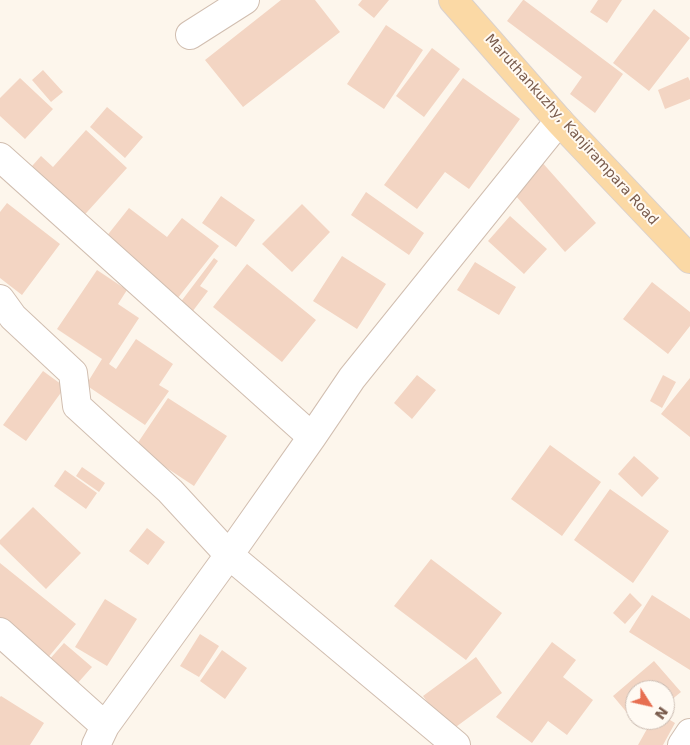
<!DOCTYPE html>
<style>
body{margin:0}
#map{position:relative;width:690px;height:745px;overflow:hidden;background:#fdf6ec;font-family:"DejaVu Sans",sans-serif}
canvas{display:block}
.north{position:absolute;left:625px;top:680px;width:50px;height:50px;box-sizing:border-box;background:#fffaf3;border:1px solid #cabbb1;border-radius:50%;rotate:125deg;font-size:14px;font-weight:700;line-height:20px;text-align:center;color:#7a5c4d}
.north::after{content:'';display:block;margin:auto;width:18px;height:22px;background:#e76f51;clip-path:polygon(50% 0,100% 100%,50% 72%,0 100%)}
</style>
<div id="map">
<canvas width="690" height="745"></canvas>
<div class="north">N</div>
</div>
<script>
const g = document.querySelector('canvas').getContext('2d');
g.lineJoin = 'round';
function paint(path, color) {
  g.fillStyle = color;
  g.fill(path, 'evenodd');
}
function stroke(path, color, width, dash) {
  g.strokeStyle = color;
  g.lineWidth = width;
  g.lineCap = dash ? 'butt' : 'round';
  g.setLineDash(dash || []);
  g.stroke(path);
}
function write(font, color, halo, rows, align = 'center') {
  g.font = font + ' "DejaVu Sans",sans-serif';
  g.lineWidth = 4;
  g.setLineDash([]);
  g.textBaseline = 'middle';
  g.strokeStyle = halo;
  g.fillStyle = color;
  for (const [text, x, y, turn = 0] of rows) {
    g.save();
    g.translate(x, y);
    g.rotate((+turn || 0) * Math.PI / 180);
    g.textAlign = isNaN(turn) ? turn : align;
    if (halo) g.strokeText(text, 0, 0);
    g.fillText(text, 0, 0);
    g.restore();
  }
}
paint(new Path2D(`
 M281,0H315L340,32L243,107L205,60Z
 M362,0H389L374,18L358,5Z
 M523,0H524L623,74L595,113L570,94L582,77L507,21Z
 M598,0H622L607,23L590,12Z
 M654,9L690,38L649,91L613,63Z
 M386,25L423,50L384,109L347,84Z
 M432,48L460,69L424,117L396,96Z
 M43,70L63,92L51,102L32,80Z
 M688,77L690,81V99L665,109L658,90Z
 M20,78L53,109L25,139L0,116V98Z
 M463,78L520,119L469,189L445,172L417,209L384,185Z
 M107,107L143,137L125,158L90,127Z
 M86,130L127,168L78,222L25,174L41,156L53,167Z
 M532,151L596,223L565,252L501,179Z
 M366,192L424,233L409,255L351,215Z
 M221,196L255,220L236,247L202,223Z
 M7,203L60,244L22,295L0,278V212Z
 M302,204L330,232L292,272L262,244Z
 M129,208L167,237L182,218L219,246L177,299L102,242Z
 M510,216L547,249L524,274L488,241Z
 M342,256L386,284L357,329L313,301Z
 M214,258L218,261L200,286L208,291L183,324L193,345L164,324Z
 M475,262L516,287L499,315L457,290Z
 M247,264L316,320L282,362L213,307Z
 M97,270L127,290L118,304L139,318L109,364L116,369L136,339L173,364L159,385L169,391L145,425L86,385L102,359L57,329Z
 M652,282L690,312V326L668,354L623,319Z
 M43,371L65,387L26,441L3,425Z
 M417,375L436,390L412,419L394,403Z
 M663,375L676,382L662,408L650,401Z
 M690,378V437L661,414Z
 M168,398L227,436L194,486L135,447Z
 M550,445L601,482L562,536L511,499Z
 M634,456L659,478L642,497L618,474Z
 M82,467L105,483L99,492L76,476Z
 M65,470L97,493L86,509L54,486Z
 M610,489L669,531L633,583L574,540Z
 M33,507L81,553L46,589L0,544V540Z
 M147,528L165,542L148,565L129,551Z
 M431,559L502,613L466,660L394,606Z
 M0,563L76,624L46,660L0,619Z
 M630,593L642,605L625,624L613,613Z
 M652,595L690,619V670L629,632Z
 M105,599L137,619L107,666L75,647Z
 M200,634L219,646L199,677L180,666Z
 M552,642L576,660L563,677L593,700L567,735L548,721L532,743L496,717Z
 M64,643L92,667L76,685L48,661Z
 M222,650L247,668L225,699L200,681Z
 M476,657L502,693L449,732L423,696Z
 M654,661L681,692L665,705V690H635V720H647L639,727L613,696Z
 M1,696L44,723L30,745H0V697Z
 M665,717L675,723L663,745H638L652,720H665Z`), '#f3d5c3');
const minor = new Path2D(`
 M190,35L245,0
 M0,157L312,437
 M0,299L13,317L73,373L77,406L170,491L229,555L456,745
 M0,632L105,726
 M96,745L105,726L229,555L312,437L352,378L559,121
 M682,745L690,733`);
const major = new Path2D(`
 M453,0L559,121L690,259`);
stroke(minor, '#d1beb0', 30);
stroke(major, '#dad1cd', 30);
stroke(minor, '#fff', 28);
stroke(major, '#fbd9a5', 28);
write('14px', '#7a5c4d', '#fffaf3', [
 ["Maruthankuzhy, Kanjirampara Road",571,130,48]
]);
</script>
